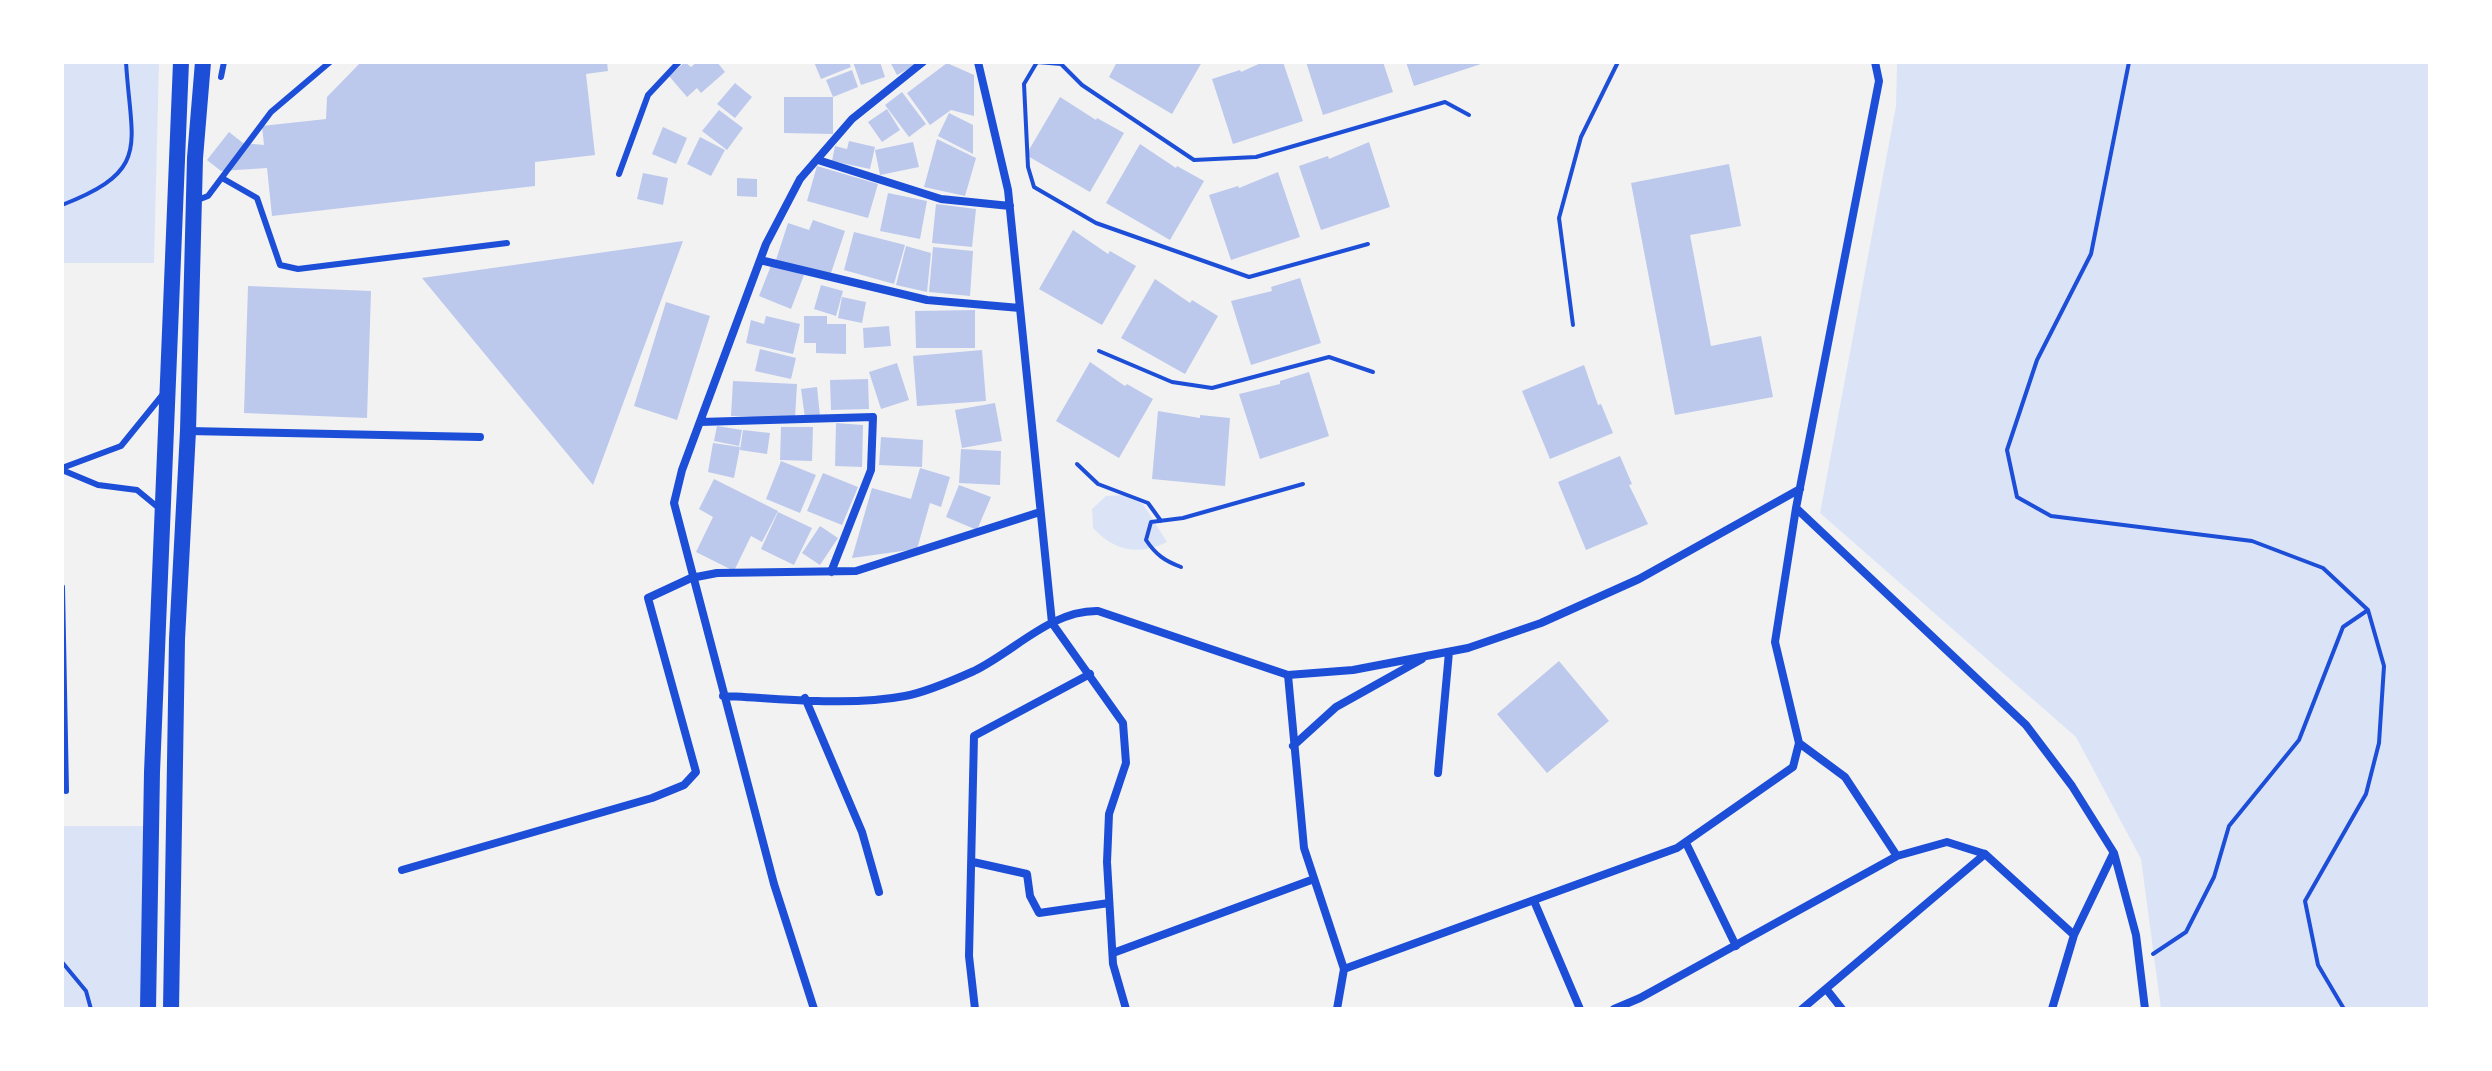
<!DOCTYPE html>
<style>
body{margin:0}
#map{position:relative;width:2492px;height:1071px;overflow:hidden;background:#f2f2f2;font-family:"Varela Round",sans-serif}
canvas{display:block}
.frame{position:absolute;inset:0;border:64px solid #fff;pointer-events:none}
</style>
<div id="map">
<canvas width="2492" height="1071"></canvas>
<div class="frame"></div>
</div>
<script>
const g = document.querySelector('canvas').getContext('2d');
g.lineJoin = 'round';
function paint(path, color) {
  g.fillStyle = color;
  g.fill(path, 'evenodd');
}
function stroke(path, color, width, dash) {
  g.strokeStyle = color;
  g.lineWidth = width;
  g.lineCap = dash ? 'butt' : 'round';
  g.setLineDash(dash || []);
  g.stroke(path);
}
paint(new Path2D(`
 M62,62H159L154,263H62Z
 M1897,62H2430V1009H2161L2141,859L2076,737L1820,513L1896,106Z
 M1123,495L1143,504L1167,542C1139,556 1114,551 1093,528L1092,509L1106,496Z
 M62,826H144L148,1009H62Z`), '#dbe4f7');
paint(new Path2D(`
 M361,62H607L608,71L586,74L595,155L535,162V186L272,216L267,168L221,171L207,160L229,132L243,143L264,145L262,126L326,119L327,97Z
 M685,62L691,67L697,62H717L725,72L701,93L697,88L687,97L669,76Z
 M814,62H849L851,67L821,79Z
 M853,62H880L885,77L861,85Z
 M890,62H921L897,75Z
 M1117,62H1202L1172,114L1109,77Z
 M1263,62H1283L1303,121L1233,144L1212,79L1240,70L1241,72Z
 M1306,62H1383L1393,92L1323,115Z
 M1406,62H1484V63L1414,86Z
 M947,63L974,75V116L951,110L930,125L907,93Z
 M852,70L858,87L833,97L826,80Z
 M735,83L752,97L735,118L717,104Z
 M902,92L926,124L909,137L885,105Z
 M784,97H833V134L784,133Z
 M1060,97L1096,120L1097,118L1124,133L1090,192L1026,155Z
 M887,109L900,130L882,142L868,122Z
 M719,110L743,128L727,150L702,131Z
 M949,113L973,125V154L938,136Z
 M663,127L687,138L676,164L652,154Z
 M700,137L725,150L711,176L687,164Z
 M937,139L976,158L965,196L924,187Z
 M849,141L875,147L870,169L832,161L835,146L847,149Z
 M913,142L919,167L880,175L875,150Z
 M1369,142L1390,207L1321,230L1299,166L1328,156L1329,159Z
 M1140,144L1176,168L1177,166L1204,181L1170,240L1106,203Z
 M1729,164L1741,226L1690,235L1711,346L1761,336L1773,397L1675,415L1631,183Z
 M817,166L878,184L868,218L807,201Z
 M1278,172L1300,237L1231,260L1209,195L1238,186L1239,188Z
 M643,173L668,178L663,205L637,199Z
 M737,178L757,179V197L737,196Z
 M888,193L927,201L920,239L880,231Z
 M936,204L976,209L972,247L932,243Z
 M813,220L845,231L830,276L776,260L788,223L809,230Z
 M1073,230L1108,254L1110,251L1136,266L1102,325L1039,289Z
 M854,232L905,245L894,284L844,270Z
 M683,241L593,485L422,278Z
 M906,246L931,253L927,292L896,285Z
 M933,247L973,251L970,296L929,292Z
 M772,263L804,275L791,309L759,296Z
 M1300,278L1321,343L1251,365L1231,301L1272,291L1271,287Z
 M1155,279L1190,303L1192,300L1218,316L1185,374L1121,338Z
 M821,285L843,291L836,316L814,309Z
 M248,286L371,291L367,418L244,413Z
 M842,297L866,302L862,323L838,318Z
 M666,302L710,316L677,420L634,406Z
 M975,310V348H916L915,311Z
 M766,316L800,324L793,354L746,343L751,320L764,324Z
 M804,316H827V324H846V354L816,353V343H804Z
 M889,326L891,346L864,348L863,328Z
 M760,349L796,358L791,379L755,371Z
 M982,350L986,401L917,406L913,356Z
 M1090,362L1125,386L1127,384L1153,399L1119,458L1056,421Z
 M897,363L909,400L881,409L869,372Z
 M1584,365L1598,405L1601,404L1613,433L1550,459L1522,391Z
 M1309,372L1329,436L1260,459L1239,394L1280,384V381Z
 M868,379L869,409L831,410L830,380Z
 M733,381L797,384L795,418L731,416Z
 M817,387L820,416L805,418L801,389Z
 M995,403L1002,441L962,448L955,410Z
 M1158,411L1200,418V415L1230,418L1225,486L1152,479Z
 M836,423L863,425L862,467L835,466Z
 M717,426L742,430L739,446L714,441Z
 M781,427H813L812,461L780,460Z
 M743,430L770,433L767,454L740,450Z
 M881,437L923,440L922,467L879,465Z
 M713,443L740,447L734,478L708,472Z
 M961,449L1001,451L1000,485L959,483Z
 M1620,456L1632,484L1629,485L1648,524L1586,550L1558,482Z
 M781,461L816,475L800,513L766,499Z
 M920,468L950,477L941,507L930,503L917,549L852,558L872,488L911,499Z
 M823,473L858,487L842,525L807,511Z
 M714,479L778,511L762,542L751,536L734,571L696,552L713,517L699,509Z
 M959,485L991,497L977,530L946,517Z
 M778,512L812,528L794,565L761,549Z
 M820,526L838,538L820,565L802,553Z
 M1559,661L1609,721L1547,773L1497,714Z`), '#bdc9ec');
stroke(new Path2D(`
 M2129,62L2091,254L2037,360L2007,450L2017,497L2051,516L2252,541L2323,568L2368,610L2384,666L2379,743L2366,794L2305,901L2318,965L2344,1009
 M62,205C152,170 131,146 126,62
 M1368,244L1249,277L1096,223L1034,187L1028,167L1024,84L1037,62L1061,64L1082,85L1194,160L1256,157L1445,102L1469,115
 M1573,325L1559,218L1581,137L1618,62
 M1099,351L1172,382L1212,388L1329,357L1373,372
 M1077,464L1098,484L1148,503L1161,521
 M1181,567C1165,561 1156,555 1146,540L1151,522L1183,518L1303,484
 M2153,954L2186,932L2214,877L2229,826L2299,740L2343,627L2368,610
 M62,962L86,991L91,1009`), '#1d4ed8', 4);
stroke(new Path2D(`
 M221,77L224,62
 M619,174L648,95L679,62
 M222,178L257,198L280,265L298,269L507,243
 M195,201L208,196L271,112L330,62
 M62,468L121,446L164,393
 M62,470L98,485L137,490L160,509
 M62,587L66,791`), '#1d4ed8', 6);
stroke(new Path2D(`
 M978,62L1008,190L1052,623L1123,723L1126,763L1109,814L1107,862L1113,964L1126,1009
 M1875,62L1879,81L1796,508L2026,725L2072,786L2114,853L2136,935L2145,1009
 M818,160L941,199L1010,206
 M760,260L927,300L1020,308
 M700,422L873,417L871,470L831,572
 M188,431L480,437
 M1288,675L1304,848L1344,969
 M723,696C781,698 847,707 905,696C927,692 954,680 974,671C1015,651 1051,610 1098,611L1288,675L1353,670L1468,648L1541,623L1639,579L1800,489
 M805,698L862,832L879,892
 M1799,743L1845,777L1897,856
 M1293,746L1336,707L1422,659
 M1438,773L1449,652
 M1686,843L1736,946
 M973,862L1027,874L1030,896L1039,913L1109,903
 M402,870L652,798L684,785L696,772L648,598L691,578L717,573L856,571L1040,512
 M1534,901L1580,1009
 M1113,953L1314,879
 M1827,990L1842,1009
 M814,1009L774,884L674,503L682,470L766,244L800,179L852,119L923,62
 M975,1009L969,956L974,736L1090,674
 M1337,1009L1344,969L1677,848L1793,767L1799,743L1775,642L1796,508
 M1614,1009L1640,998L1897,856L1947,842L1985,854
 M1802,1009L1985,854L2074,935
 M2052,1009L2074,935L2113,854`), '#1d4ed8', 8);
stroke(new Path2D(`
 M148,1009L152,772L181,62
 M171,1009L177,639L188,431L195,158L203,62`), '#1d4ed8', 16);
</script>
